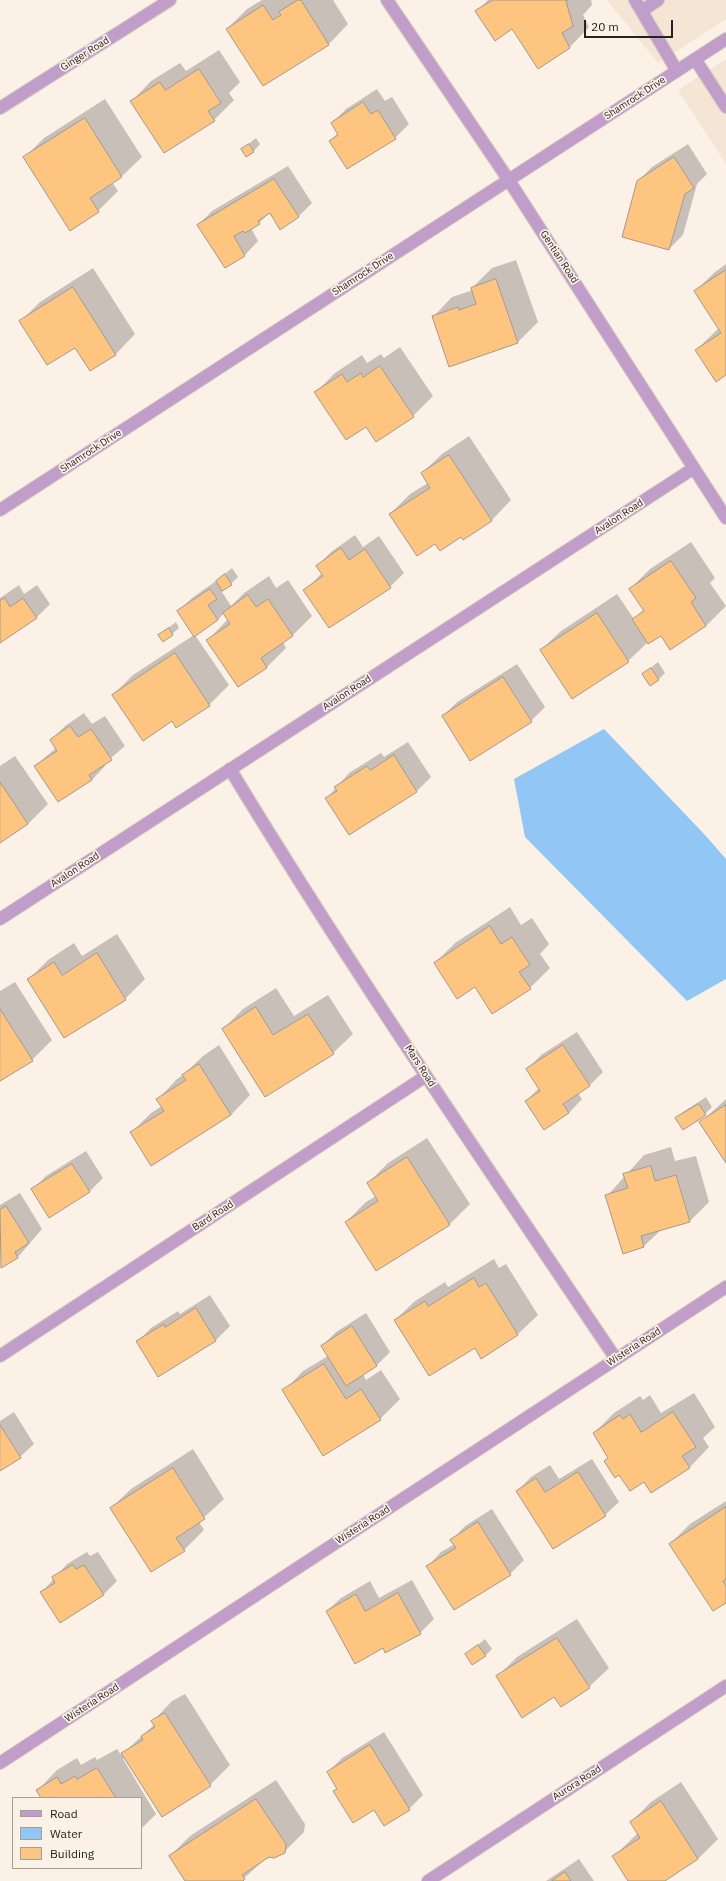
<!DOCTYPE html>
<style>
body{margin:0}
#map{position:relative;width:726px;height:1881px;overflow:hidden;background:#fbf1e6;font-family:"IBM Plex Sans",sans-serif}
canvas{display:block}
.legend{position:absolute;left:12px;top:1797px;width:130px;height:72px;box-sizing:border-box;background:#fbf1e6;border:1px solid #a59e96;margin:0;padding:5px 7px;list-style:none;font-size:12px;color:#25221e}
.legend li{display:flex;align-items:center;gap:8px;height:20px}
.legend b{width:20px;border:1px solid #a59e96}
.scale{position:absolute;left:584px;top:20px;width:89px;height:18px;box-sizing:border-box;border:2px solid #25221e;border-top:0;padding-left:5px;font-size:12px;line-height:14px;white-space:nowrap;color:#25221e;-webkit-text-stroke:3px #fbf1e6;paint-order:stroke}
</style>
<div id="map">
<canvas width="726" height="1881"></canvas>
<ul class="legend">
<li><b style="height:5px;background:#c19dca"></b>Road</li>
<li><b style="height:11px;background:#92c6f4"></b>Water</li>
<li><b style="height:11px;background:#fdc580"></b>Building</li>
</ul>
<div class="scale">20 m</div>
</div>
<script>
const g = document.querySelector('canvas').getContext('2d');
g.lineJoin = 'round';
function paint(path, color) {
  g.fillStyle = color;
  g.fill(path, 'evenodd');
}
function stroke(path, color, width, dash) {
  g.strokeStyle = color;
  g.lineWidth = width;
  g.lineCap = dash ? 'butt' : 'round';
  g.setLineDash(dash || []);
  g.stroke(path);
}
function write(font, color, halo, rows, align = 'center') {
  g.font = font + ' "IBM Plex Sans",sans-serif';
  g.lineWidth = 3.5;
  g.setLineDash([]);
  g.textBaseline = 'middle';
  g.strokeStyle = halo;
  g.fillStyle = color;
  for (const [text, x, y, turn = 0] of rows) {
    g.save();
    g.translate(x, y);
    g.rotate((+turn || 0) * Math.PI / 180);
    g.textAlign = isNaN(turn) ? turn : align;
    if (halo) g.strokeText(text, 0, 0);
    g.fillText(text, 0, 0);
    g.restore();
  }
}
paint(new Path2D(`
 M607,0H726V19L658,63Z
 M726,59V164L678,90Z`), '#f4e5d4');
paint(new Path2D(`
 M604,729L705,835L726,859V979L687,1001L525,837L514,779Z`), '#92c6f4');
paint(new Path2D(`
 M262,0H333L348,24L329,44L263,85L227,29L247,9Z
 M488,0H591L592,5L583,15L589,27L570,47L539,67L513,28L477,11Z
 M219,50L240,82L229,93L234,100L214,120L132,101L151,81L180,63L186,71Z
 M377,89L385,101L392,97L409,124L395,138L330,141L338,133L332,123L346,109Z
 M105,99L142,157L122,176L112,182L118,191L98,211L24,158L44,138Z
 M256,138L260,144L254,151L242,149Z
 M688,144L707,174L697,184L683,235L669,249L638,181L652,167Z
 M288,166L312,203L298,217L270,212L259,223L251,228L258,241L245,255L225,267L198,225L212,211Z
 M516,260L538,322L518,342L450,366L433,317L452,297L473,290L472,288L492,268Z
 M726,264V374L696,350L719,328L695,291L715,272Z
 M93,268L135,334L116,354L90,370L75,346L21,321L40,302Z
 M400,347L433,396L413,416L366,426L315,393L335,373L362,355L367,363L381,354L384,358Z
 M469,436L511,500L492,520L463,539L462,536L436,543L390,514L410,494L428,483L422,473L442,454Z
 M355,535L363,547L379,536L404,573L390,587L305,590L322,573L317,566L331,552Z
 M691,542L715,578L710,583L726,606L706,626L671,649L661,634L648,642L628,661L541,650L561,631L617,594L634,619L644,609L630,589L650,569Z
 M232,568L238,577L222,592L231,606L244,593L269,576L276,588L288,580L312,616L293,635L283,642L286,648L267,667L239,686L208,640L228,619L224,613L218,620L195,635L229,685L209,705L172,720L113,695L133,675L194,635L178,611L192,598L216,581Z
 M19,585L24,594L37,585L50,604L36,618L0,642V598Z
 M176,622L179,628L172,634L159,635Z
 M658,662L665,673L658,680L643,674Z
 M517,664L545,707L531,721L443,716L457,702Z
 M84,713L92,724L105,716L125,746L104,764L105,766L92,780L35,766L56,748L51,740L65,726Z
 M408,742L431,777L417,791L349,833L327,798L349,773L381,753L384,757Z
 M15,756L48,804L28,824L0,842V766Z
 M510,907L521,925L532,918L549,944L540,954L550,968L530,988L475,986L435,963L455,943Z
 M117,934L145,979L125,999L28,980L48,960L74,943L82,956Z
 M15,982L52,1040L32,1060L0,1080V991Z
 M276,988L294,1016L328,995L353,1034L333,1053L223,1029L243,1009Z
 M577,1032L603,1072L589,1086L578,1093L582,1099L569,1113L544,1128L526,1101L539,1088L527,1069L541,1055Z
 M219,1045L250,1095L231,1115L151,1164L131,1133L151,1113L162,1106L158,1099L177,1079L183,1075L203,1056Z
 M706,1097L712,1107L705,1114L676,1118L683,1112Z
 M726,1099V1161L701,1122Z
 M427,1138L470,1204L450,1224L376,1270L346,1222L366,1202L376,1196L368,1183L388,1163Z
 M671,1147L675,1161L696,1156L709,1202L690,1221L661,1230L644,1246L623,1252L607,1196L644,1155Z
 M86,1151L103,1178L89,1192L32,1190L46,1176Z
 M20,1193L42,1229L18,1257L1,1267L0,1205Z
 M494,1259L499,1268L506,1264L538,1315L518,1334L481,1357L475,1346L395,1320L415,1301L445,1282L448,1287Z
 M210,1295L230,1326L216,1340L158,1376L137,1342L151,1328L178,1311L180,1314Z
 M366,1313L390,1352L376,1366L363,1374L366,1380L381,1370L400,1399L380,1419L284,1391L303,1371L328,1356L322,1346L336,1332Z
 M694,1393L715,1427L703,1438L709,1447L690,1467L651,1492L644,1480L609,1457L594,1433L614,1413L640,1396L643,1400L650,1395L661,1413Z
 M14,1412L34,1444L20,1457L0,1470V1421Z
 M193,1449L224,1499L199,1522L204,1530L184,1550L111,1508L131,1489Z
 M592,1459L619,1502L605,1515L517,1491L531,1477L550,1465L559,1479Z
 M726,1501V1602L670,1544L690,1524Z
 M492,1509L524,1560L510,1574L428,1566L441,1552L455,1544L452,1540L465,1526Z
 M87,1552L90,1556L98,1552L117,1581L103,1595L42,1592L67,1564Z
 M412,1580L434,1619L420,1633L384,1647L327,1611L341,1598L370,1581L379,1598Z
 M577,1619L609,1668L589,1687L555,1696L497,1677L517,1657Z
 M485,1639L492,1649L485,1656L466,1654Z
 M185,1694L230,1765L210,1785L125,1758L123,1759L156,1814L141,1829V1798H43L38,1790L57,1770L77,1758L81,1765L95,1757L97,1760L117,1749L121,1755L155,1724L153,1721L172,1701Z
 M384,1732L423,1795L409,1809L384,1825L374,1808L334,1791L337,1788L328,1772L342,1758Z
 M276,1780L305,1824L304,1832L284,1852L264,1860L241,1881H186L170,1856L190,1836Z
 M681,1782L718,1839L698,1859L663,1881H629L613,1857L638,1833L631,1822L651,1802Z
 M579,1859L594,1881H546Z`), '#0003');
const building = new Path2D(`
 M298,0H301L329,45L263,86L226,29L263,5L273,20L281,15L279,12Z
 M493,0H568L566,1L573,26L562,33L570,48L538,69L512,29L495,41L475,11Z
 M199,69L221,103L208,111L215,121L164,153L130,101L160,82L165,90Z
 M363,102L371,114L378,110L396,139L347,169L329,141L338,135L331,123Z
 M85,118L122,177L90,198L99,212L70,231L23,157Z
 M249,144L254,152L246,157L241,149Z
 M674,157L694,188L685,194L669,250L622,237L637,181Z
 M274,179L299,217L280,230L270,213L258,221L260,224L245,233L243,231L234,236L245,256L225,268L197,225Z
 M726,270V375L716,382L695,350L721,333L694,291Z
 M496,279L518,343L449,367L432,316L458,307L459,310L476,304L471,288Z
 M73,287L116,355L90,371L75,348L47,365L19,321Z
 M380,366L414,417L376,442L366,427L346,440L314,392L342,374L347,382L361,373L363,377Z
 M449,455L492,521L463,540L461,537L440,551L435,544L417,556L389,514L430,488L421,473Z
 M341,548L349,560L365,549L391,588L329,628L303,590L323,576L316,566Z
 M671,561L696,598L691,602L706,626L670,650L661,636L648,644L632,619L644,611L629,589Z
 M225,574L232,585L222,591L216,581Z
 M210,589L217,599L208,605L218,620L194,637L177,611Z
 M248,595L256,607L268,599L293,636L261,658L267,668L238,687L206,640L230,624L223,613Z
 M5,598L10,607L23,598L37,618L0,643V601Z
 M597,613L629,662L572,699L540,650Z
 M169,628L173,635L163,642L158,635Z
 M175,653L210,706L176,728L172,721L143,741L112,695Z
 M651,668L659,680L650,686L642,674Z
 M503,677L532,722L470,761L442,716Z
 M70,726L78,737L91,729L112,760L89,775L92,780L58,802L34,766L57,751L50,740Z
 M394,755L417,792L349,835L325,798L337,791L334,787L367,766L370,770Z
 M0,782L28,824L0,843Z
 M490,926L501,944L512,937L530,965L519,972L531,989L492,1014L475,987L457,999L434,963Z
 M97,953L126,1000L64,1038L27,979L54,962L62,975Z
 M256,1007L273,1035L308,1014L334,1054L265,1097L222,1029Z
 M0,1009L33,1061L0,1081Z
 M563,1045L590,1086L563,1104L569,1113L544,1130L525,1101L540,1091L526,1069Z
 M199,1064L231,1115L151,1166L130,1132L164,1111L156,1099L186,1080L182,1075Z
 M699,1104L706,1115L683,1130L675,1118Z
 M726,1105V1163L699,1122Z
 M407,1157L450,1225L376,1271L345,1222L378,1201L367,1183Z
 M72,1164L90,1192L49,1218L31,1189Z
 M651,1166L655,1181L676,1175L690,1222L641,1236L644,1247L623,1254L605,1195L628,1188L623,1174Z
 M6,1206L29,1243L15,1252L18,1258L1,1268L0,1210Z
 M474,1278L479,1287L486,1283L518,1335L481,1359L475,1348L429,1376L394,1320L425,1301L428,1306Z
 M196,1308L216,1341L158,1377L136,1341L164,1324L165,1327Z
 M352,1326L377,1366L346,1386L321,1346Z
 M324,1364L346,1399L361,1389L381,1420L323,1456L282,1390Z
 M673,1412L696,1447L682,1456L690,1468L651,1493L644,1482L630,1491L619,1475L615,1478L604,1461L608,1458L593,1433L620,1415L623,1419L630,1414L641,1432Z
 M0,1425L21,1458L0,1471Z
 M173,1468L205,1519L176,1538L185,1551L151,1572L110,1508Z
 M578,1472L606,1516L553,1549L516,1491L536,1478L545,1492Z
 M726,1507V1579L723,1581L726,1586V1603L713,1611L669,1544Z
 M478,1522L511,1575L454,1610L426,1566L456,1548L450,1540Z
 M73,1565L76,1569L84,1565L104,1595L60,1623L40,1592L55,1583L52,1577Z
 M398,1593L421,1634L385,1653L383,1648L355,1664L326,1611L356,1594L365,1611Z
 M557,1638L590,1688L561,1707L554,1697L522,1718L496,1676Z
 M478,1645L486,1656L472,1665L465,1654Z
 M165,1713L211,1786L162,1817L121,1753L143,1740L141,1736L155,1727L151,1721Z
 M370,1745L410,1810L384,1826L374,1810L353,1823L333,1791L337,1789L327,1772Z
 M97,1768L116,1798H41L36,1790L57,1777L61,1784L75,1776L77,1779Z
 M256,1799L286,1844L285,1853L274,1858L269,1857L242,1875L245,1879L243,1881H185L169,1856Z
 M661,1801L698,1859L665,1881H628L612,1856L640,1838L630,1822Z
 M565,1872L571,1881H552Z`);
paint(building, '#fdc580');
stroke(building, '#a2998f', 1);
const minor = new Path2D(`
 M387,0L508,179L726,518
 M635,0L677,71
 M642,11L658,0
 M695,59L726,107
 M0,108L170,0
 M0,510L726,39
 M230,769C352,970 485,1164 616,1359
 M0,919L694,468
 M0,1356L426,1076
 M0,1763L726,1287
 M428,1881L726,1686`);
stroke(minor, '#d4ccc2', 14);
stroke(minor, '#c19dca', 12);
write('10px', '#25221e', '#fbf1e6', [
 ["Ginger Road",85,54,-32],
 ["Shamrock Drive",635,98,-33],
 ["Gentian Road",559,257,57],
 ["Shamrock Drive",363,274,-33],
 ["Shamrock Drive",91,451,-33],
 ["Avalon Road",619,517,-33],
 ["Avalon Road",347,693,-33],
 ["Avalon Road",75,870,-33],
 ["Mars Road",420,1066,57],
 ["Bard Road",213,1216,-33],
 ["Wisteria Road",634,1347,-33],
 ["Wisteria Road",363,1525,-33],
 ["Wisteria Road",92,1703,-33],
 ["Aurora Road",577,1783,-33]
]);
</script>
